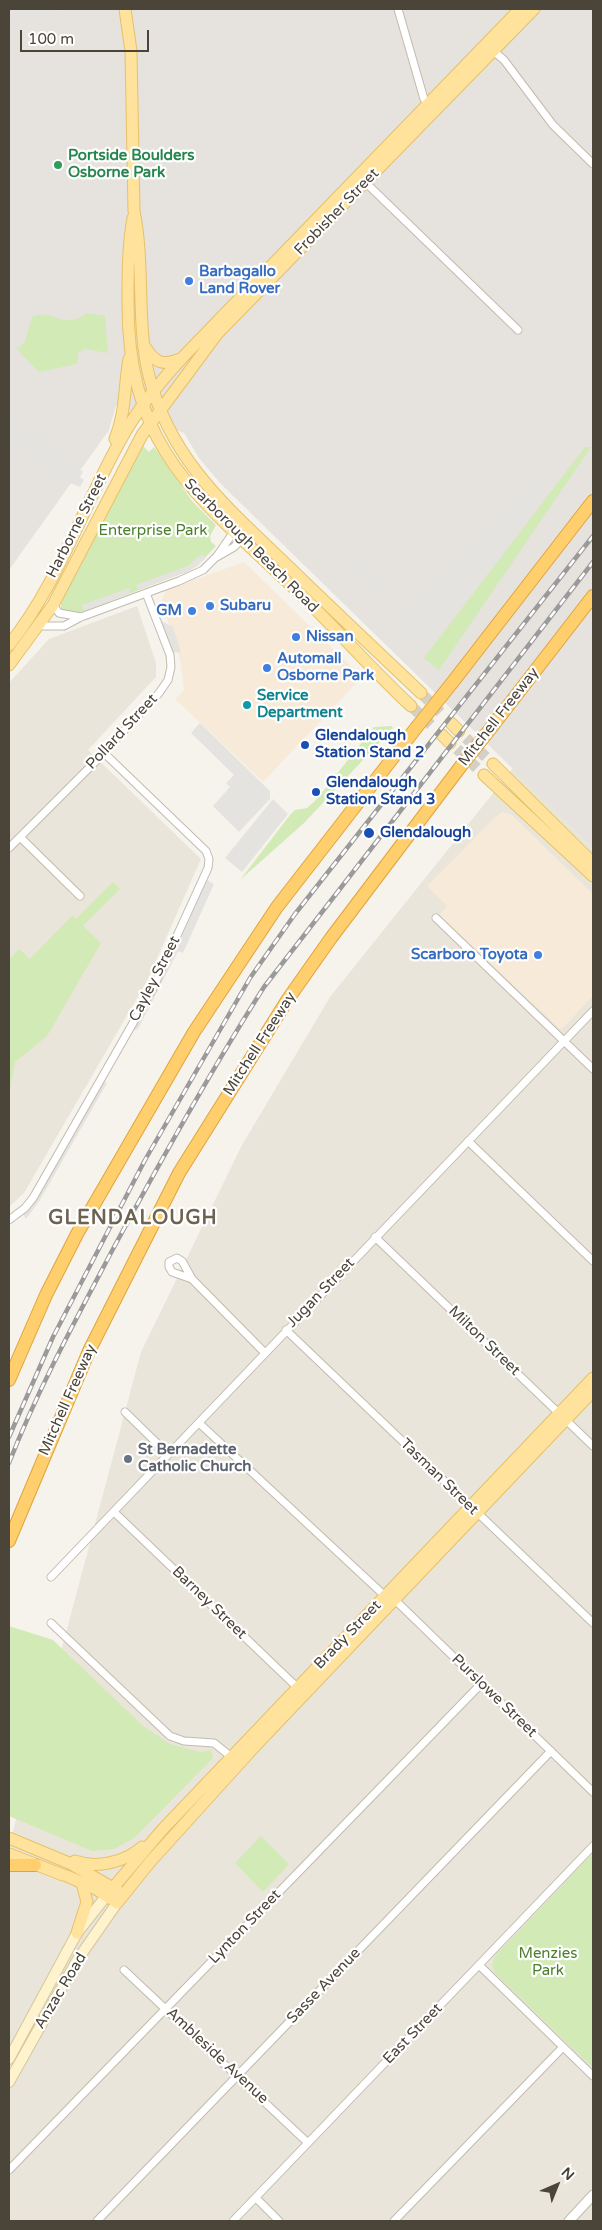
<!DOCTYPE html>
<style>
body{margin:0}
#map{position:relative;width:602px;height:2230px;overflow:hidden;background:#f6f3ec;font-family:"Varela Round",sans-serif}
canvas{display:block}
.frame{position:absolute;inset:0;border:10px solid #4b4439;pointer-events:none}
.north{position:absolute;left:532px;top:2160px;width:50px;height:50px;-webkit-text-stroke:4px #fff;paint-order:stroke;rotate:44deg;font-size:14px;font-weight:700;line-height:20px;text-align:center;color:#4b4439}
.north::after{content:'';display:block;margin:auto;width:18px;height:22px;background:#4b4439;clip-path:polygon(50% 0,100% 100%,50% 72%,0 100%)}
.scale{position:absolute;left:20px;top:30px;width:129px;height:22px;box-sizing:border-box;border:2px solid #4b4439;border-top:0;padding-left:6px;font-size:15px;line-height:18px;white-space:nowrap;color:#4b4439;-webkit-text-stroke:4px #fff;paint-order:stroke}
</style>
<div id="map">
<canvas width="602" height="2230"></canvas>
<div class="frame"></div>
<div class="north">N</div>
<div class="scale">100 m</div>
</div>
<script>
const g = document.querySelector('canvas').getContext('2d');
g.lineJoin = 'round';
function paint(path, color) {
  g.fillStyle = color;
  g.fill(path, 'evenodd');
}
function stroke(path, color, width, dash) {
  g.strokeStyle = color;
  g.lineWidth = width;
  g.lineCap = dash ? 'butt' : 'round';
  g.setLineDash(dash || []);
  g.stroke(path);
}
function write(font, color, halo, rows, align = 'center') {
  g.font = font + ' "Varela Round",sans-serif';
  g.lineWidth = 4.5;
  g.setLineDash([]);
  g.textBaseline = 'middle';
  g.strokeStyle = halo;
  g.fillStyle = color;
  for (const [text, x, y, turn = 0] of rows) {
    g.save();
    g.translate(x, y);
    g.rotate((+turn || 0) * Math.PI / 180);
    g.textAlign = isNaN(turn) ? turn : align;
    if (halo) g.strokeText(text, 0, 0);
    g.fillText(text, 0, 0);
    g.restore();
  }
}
paint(new Path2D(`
 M137,606L156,663V677L88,750L201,859L147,981L24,1193L9,1207V683L49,639Z
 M514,767L593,845V2221H9V1846L141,1352L242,1145L330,997Z`), '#eae5da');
paint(new Path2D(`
 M244,562L362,677L263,782L175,699L184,690L180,659L161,601L166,590Z
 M502,812L512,815L593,894V996L561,1030L439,915L447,906L427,886L495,817Z`), '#f7ead8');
paint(new Path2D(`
 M9,9H593V847L221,484L199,458L184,433L116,405L109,430L9,570Z`), '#e6e2dd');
paint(new Path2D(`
 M87,313L105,316L108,353L84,349L78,353L77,364L39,372L15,347H20L25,341L32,317C53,307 61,332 87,313Z
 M143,446L149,452L154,447L192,501L216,525L210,536L211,542L216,546L198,565L189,571L84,611L76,613L61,610V603Z
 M585,447H591L439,670L424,658Z
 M392,726L393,728L304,823L240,880L290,815L295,810L307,808L317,799L374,727Z
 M113,882L120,889L83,926L101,943L47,1036L15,1062L9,1094V960L19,949L30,959L72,916L76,919Z
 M9,1626L53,1640L143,1726L170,1744L200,1752L211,1750L213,1758L134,1838L114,1849L92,1851L9,1816Z
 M261,1836L289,1864L263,1892L235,1863Z
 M593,1853V2068L495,1973L492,1965L495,1956Z`), '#d2eab5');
paint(new Path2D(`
 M9,9H67L9,25Z
 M9,409L83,472L80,477L84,480L80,487L32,467L9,447Z
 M533,474L550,490L432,643L427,638L413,656L397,641L393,633L390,620L392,613L447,562Z
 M202,554L206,558L189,571L138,590L136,585L187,566Z
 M360,558L397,593L382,608L346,573Z
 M129,588L130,593L84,611L82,605Z
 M157,619L173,627L181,652L168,653Z
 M200,723L270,791V799L239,832L213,806L230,787L226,783L234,775L191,733Z
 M273,799L288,814L242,872L225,858Z
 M207,880L214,884L183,953L178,951L138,1029L132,1031L168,967Z
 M103,1081L107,1083L40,1200L26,1219L23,1214L40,1194Z`), '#e5e3e0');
stroke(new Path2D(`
 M421,693L443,715
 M411,706L433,727
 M466,738L493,764
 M457,749L484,775`), '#d4d0c8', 11, [11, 5.5]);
const minor = new Path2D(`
 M398,9L424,99L430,106
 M491,49L504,60L553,125L593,164
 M364,181L518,330
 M217,556L235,530
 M53,605L59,613L81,617
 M39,626H64L81,617L179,581L203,570L215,558L234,547L243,538
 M20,837L80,896
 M9,848L95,762L159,693L168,680L171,667L170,655L146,593
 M436,918L593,1069
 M468,1141L593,1261
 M9,1220L25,1208L33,1198L153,988L208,868L209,859L206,851L103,752
 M375,1237L593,1446
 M192,1279L182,1261L177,1258L169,1262V1267L172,1272L192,1279L265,1353
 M286,1330L593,1623
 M125,1412L168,1454
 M199,1423L385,1596
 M114,1512L300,1690
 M51,1577L593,1011
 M395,1600L593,1792
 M51,1623L170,1736L184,1741L214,1743L234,1759
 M479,1965L593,2076
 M124,1970L308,2143
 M9,2170L481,1684
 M256,2198L279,2221
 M97,2221L551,1751
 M233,2221L593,1846
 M394,2221L563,2047`);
const tertiary = new Path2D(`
 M569,2221L593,2195`);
const secondary = new Path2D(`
 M9,2059L77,1933L107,1895
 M9,2082L78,1959L117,1903`);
const primary = new Path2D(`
 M125,9L131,51L134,211C145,266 136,322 149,376C171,462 229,509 290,568C333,610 377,651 421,693
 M133,218C128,245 128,273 128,301C127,449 198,497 296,590C335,627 371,669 411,706
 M145,347C155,363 163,366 180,359
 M115,439C126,412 124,387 129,359
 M9,645C59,583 84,503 124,434C140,406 160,382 182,358L520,9
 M9,665L53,605L142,435L217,334L534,9
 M451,723L459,731
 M442,735L450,743
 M493,764L593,863
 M484,775L593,876
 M9,1838L69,1863
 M9,1854L63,1875
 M75,1861C97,1869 125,1862 142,1847
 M73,1865L118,1891
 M67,1876L96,1889L117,1903L150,1862L256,1745L593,1391
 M107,1895L162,1830L593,1378
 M77,1933L87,1902L82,1883`);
const motorway = new Path2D(`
 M452,683L593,501
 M494,724L593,596
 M9,1380L46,1295L77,1234L194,1032L277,907L416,728
 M9,1541L89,1351L179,1173L288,999L331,938L461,766
 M9,1865H35`);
stroke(minor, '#c2bbae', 9);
stroke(tertiary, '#c2bbae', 11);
stroke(secondary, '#d6c79b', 12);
stroke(primary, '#e6c16a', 13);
stroke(motorway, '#e0a43c', 14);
stroke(minor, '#fff', 7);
stroke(tertiary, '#fff', 9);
stroke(secondary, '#fff3cd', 10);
stroke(primary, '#ffe39c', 11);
stroke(motorway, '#ffcf6e', 12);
const rail = new Path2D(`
 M9,1437L53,1337L145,1160L250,978L295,914L593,536
 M9,1463C38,1389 76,1319 113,1249C161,1160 210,1072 264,987L593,562`);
stroke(rail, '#9a9a9a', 4.5);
stroke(rail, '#fff', 2.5, [8]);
const motorwayBridge = new Path2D(`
 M416,728L452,683
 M461,766L494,724`);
stroke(motorwayBridge, '#e0a43c', 14, []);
stroke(motorwayBridge, '#ffcf6e', 12);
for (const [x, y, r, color] of [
 [58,165,5,"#2e9e5b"],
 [189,281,5,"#3f7fe0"],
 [210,606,5,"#3f7fe0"],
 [192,611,5,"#3f7fe0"],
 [296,637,5,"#3f7fe0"],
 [267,668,5,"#3f7fe0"],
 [247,705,5,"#0f9aa8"],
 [305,745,5,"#1a4fb4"],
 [316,792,5,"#1a4fb4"],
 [369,833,6,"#1a4fb4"],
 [538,955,5,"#3f7fe0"],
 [128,1459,5,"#6b7280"]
]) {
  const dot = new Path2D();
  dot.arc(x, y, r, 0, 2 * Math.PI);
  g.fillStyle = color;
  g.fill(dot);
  stroke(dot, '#fff', 2);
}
write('bold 15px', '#27864d', '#fff', [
 ["Portside Boulders",68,156],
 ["Osborne Park",68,173]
], 'left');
write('15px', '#4b4439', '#fff', [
 ["Frobisher Street",337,212,-46],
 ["Harborne Street",77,526,-63],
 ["Scarborough Beach Road",251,546,45],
 ["Mitchell Freeway",499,717,-52],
 ["Pollard Street",122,732,-47],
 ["Cayley Street",155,979,-63],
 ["Mitchell Freeway",260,1044,-57],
 ["Jugan Street",321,1293,-46],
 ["Milton Street",484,1341,44],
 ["Mitchell Freeway",68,1400,-66],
 ["Tasman Street",439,1477,44],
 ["Barney Street",209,1603,44],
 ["Brady Street",348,1635,-46],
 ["Purslowe Street",494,1696,44],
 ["Lynton Street",245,1927,-46],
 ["Sasse Avenue",324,1986,-46],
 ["Anzac Road",61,1991,-59],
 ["East Street",413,2034,-46],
 ["Ambleside Avenue",217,2056,43]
]);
write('bold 15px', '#366cbe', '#fff', [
 ["Barbagallo",199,272],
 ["Land Rover",199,289],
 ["Subaru",220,606],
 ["GM",182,611,"right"],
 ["Nissan",306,637],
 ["Automall",277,659],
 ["Osborne Park",277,676],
 ["Scarboro Toyota",528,955,"right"]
], 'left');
write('15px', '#4a7f2a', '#fff', [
 ["Enterprise Park",153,531],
 ["Menzies",548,1954],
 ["Park",548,1971]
]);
write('bold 15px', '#0d838f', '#fff', [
 ["Service",257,696],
 ["Department",257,713]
], 'left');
write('bold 15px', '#164399', '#fff', [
 ["Glendalough",315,736],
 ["Station Stand 2",315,753],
 ["Glendalough",326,783],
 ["Station Stand 3",326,800],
 ["Glendalough",380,833]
], 'left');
write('bold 15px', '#5b616d', '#fff', [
 ["St Bernadette",138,1450],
 ["Catholic Church",138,1467]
], 'left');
g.letterSpacing = '1px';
write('bold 20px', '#6e6250', '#fff', [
 ["GLENDALOUGH",133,1219]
]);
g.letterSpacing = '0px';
</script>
